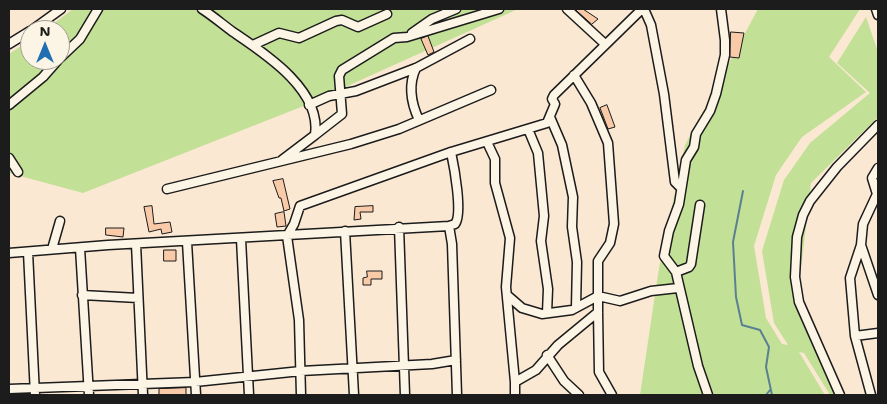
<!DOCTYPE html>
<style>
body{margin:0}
#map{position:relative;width:887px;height:404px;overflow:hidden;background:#fbe8d3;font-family:"Shantell Sans",sans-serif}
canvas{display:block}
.frame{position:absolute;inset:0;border:10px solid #1c1c1c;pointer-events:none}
.north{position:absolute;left:20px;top:20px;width:50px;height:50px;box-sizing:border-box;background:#fcf5e5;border:1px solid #a29e95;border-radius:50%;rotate:0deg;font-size:14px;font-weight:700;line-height:20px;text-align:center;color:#1c1c1c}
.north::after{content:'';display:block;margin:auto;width:18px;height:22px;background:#1f6fb2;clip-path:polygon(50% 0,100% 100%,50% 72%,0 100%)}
</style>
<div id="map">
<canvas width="887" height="404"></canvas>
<div class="frame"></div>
<div class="north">N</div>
</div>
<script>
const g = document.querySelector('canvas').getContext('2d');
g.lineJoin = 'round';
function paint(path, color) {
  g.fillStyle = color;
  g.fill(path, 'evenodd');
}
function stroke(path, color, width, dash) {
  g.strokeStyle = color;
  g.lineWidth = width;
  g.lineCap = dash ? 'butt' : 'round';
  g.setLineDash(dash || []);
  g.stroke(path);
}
paint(new Path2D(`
 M73,9H518L301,107L83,193L9,173V54L30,40V60H60V30H45Z
 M758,9H860L829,57L866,92L802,137L776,175L754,246L766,318L782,344L788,345L774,323L762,251L784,180L810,143L870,93L837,63L866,17L878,52V117L811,183L797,303L839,395H830L804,353L799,352L825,395H640L659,268L685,145Z`), '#c3e097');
stroke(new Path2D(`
 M743,191L733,242L736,297L742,325L760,330L769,347L766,367L772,395
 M766,395L770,390`), '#598192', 2);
const building = new Path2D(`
 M575,9H583L598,19L592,24Z
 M731,32L744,33L739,58L730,57Z
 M428,36L434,52L428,55L421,39Z
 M607,105L615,127L608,129L600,108Z
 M283,179L290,209L284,211L281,198H279L273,181Z
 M152,206L154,224L170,222L172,232L162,234L161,229L149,232L144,207Z
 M373,206V212H360L361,219L354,220L355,207Z
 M284,212L286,226L277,227L275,214Z
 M106,228H124L123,237L106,235Z
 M164,250H176V261H164Z
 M367,271H382V279H371V285H363V278L367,277Z
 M186,388V395H159V389Z`);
paint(building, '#f9caa8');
stroke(building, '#1c1c1c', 1);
const street = new Path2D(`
 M202,9C213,16 222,24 233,32C264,53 322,90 315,135L282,160
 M567,9L605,44
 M644,9L651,25L664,94L675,182L681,188
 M876,9L878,15
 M32,30L61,9
 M412,33L432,19L456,9
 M9,44L30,31
 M253,45L279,33L299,38L336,21L342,20L358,27L387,14
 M60,58L80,39L98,9
 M416,68C408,85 411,103 419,120
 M574,75L591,103L608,143L614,224L610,243L598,261V312L599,372L612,395
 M9,105L43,77L58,60
 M309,105L329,96L356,91L416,68L470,39
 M550,117L562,145L573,197L572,227L577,262L576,307
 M528,129L538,153L544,216L541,241L548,289L547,313
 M315,135L342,114L339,76L342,70L394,38L407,37L499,9
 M487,142L495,159V183L510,238L506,287L515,382
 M9,158L18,172
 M167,189L351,144L399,129L491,90
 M449,226L452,244L457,395
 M399,227L405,395
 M345,231L354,395
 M241,239L249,395
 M187,242L196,395
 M136,244L143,395
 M861,245L878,295
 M80,248L89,395
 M52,249L60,221
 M28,252L35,395
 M9,253L108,245L449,226L455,224C463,214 454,166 451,152
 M676,272L689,267L691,264L700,205
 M82,295L138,298
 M507,295L522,308L542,314L572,310L598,296L620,301L651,291L678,288
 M855,336L878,333
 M547,355L564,381L579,395
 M9,389L195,382L301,371L432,364L456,360
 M301,395L299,320L287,236L294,224L300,206L451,152L547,123L555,104L552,99L554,95L642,9
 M515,395V382L536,370L558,345L598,312
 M708,395L698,366L676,272L664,256L669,231L679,204L686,160L694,147L696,134L710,111L716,94L725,55V40L721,9
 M840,395L799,302L795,277L797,237L803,215L810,201L837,167L878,125
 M871,395L855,336L850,278L861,245L863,224L877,194L872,178L878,168`);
stroke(street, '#1c1c1c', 11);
stroke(street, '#fcf5e5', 8);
</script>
